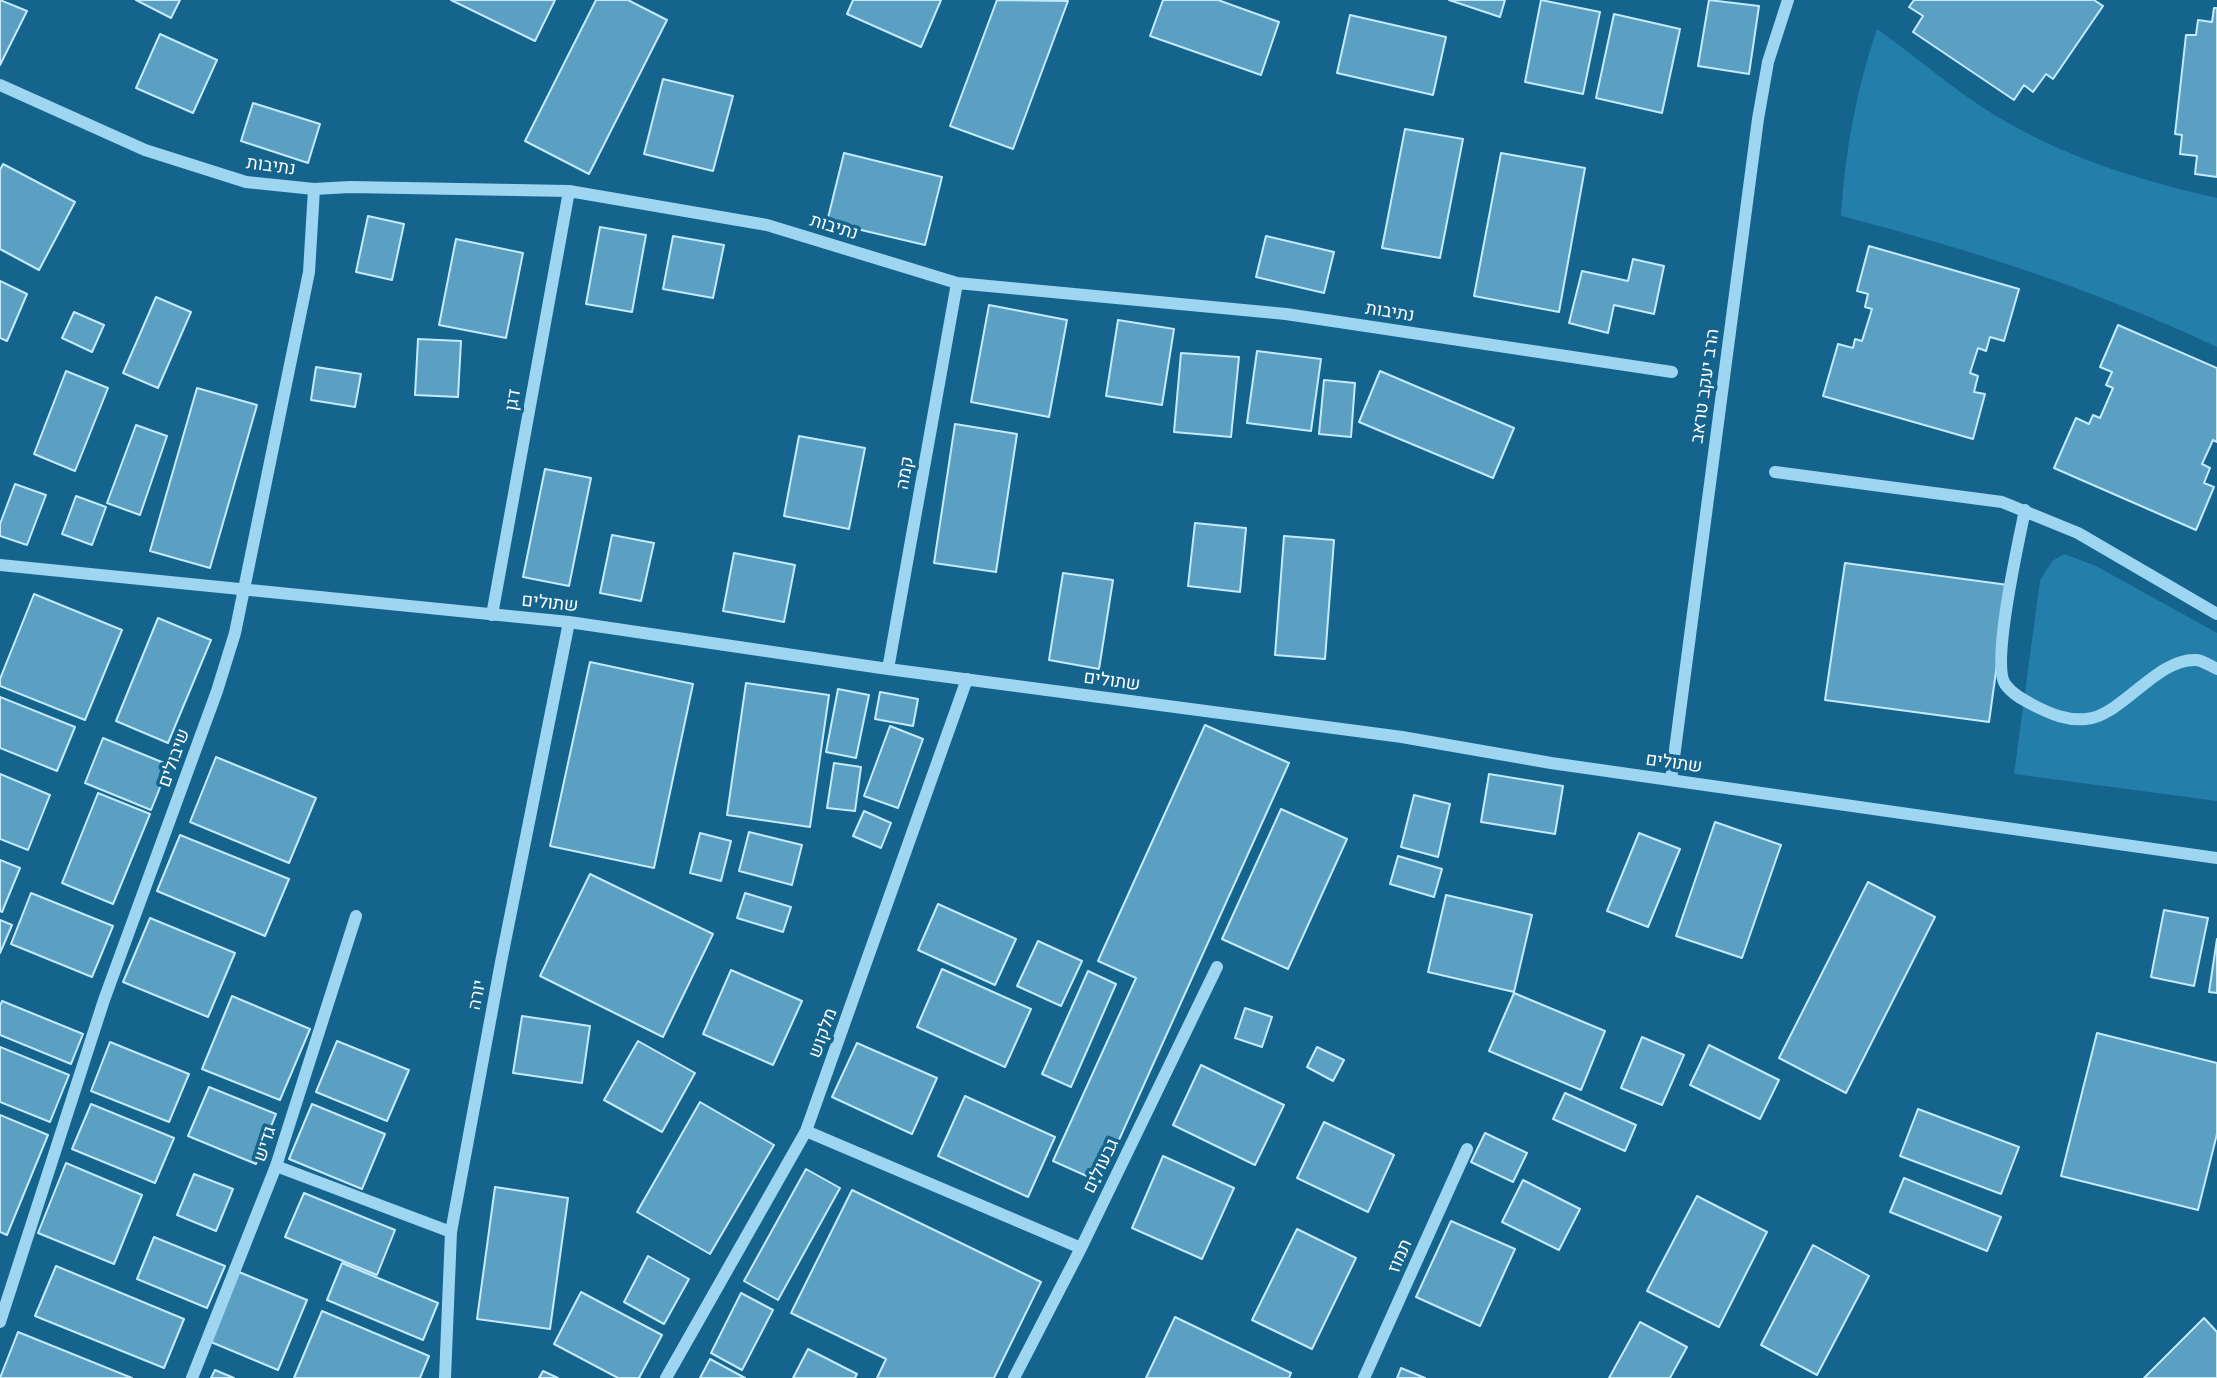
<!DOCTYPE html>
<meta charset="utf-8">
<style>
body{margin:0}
canvas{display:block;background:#14648d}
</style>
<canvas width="2217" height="1378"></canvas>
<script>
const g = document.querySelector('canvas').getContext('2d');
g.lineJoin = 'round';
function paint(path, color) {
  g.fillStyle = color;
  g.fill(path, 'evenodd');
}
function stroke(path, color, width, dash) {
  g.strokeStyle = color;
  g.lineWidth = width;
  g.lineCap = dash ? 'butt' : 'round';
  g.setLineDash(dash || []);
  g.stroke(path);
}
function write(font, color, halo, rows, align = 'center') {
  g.font = font + ' Raleway,Heebo,sans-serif';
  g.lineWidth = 7;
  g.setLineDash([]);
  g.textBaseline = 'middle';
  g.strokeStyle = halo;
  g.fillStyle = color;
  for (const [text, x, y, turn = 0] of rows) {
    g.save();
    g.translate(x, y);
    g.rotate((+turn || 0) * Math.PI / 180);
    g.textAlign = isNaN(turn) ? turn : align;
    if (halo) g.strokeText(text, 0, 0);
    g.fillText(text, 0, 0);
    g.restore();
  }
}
paint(new Path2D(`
 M1877,29C1916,56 1952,89 1993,114C2063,157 2138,180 2217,198V347C2096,290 1970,249 1841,216C1845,152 1856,90 1877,29Z
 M2064,554L2096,566L2217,633V801L2014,774L2040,581L2052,561Z`), '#237eaa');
const building = new Path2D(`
 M0,0L27,11L0,65Z
 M136,0H180L171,18Z
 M451,0H555L535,41Z
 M596,0H628L667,20L589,174L525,141Z
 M853,0H941L921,47L847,14Z
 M997,0L1068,1L1013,149L950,126Z
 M1163,0H1218L1279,22L1261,75L1150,36Z
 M1449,0H1505L1500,17Z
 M1541,0L1600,12L1583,94L1525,82Z
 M1709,0L1759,6L1749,74L1698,66Z
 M1914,0H2094L2103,6L2053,79L2046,74L2033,92L2024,85L2014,100L1913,32L1923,16L1909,7Z
 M2214,8H2217V177L2195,174L2197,156L2180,154L2182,135L2175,134L2186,35H2196L2198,20L2212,22Z
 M1614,14L1680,29L1662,113L1596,98Z
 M1350,15L1446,37L1433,95L1337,73Z
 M160,34L217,60L193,113L136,88Z
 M663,79L733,96L713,171L644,154Z
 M253,103L320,124L308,163L241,141Z
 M1405,129L1463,139L1440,258L1382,248Z
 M844,153L942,177L925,245L827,222Z
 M1501,153L1585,168L1559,312L1474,296Z
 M3,164L75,202L39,270L0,249V170Z
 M368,216L404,224L392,280L356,272Z
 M600,227L646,235L632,312L586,304Z
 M673,236L724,245L713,298L663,289Z
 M1266,236L1334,252L1324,293L1256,277Z
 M456,239L523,253L506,338L439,325Z
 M1869,246L2019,289L2004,341L1990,337L1986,351L1978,348L1970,373L1978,376L1974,392L1985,394L1973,439L1823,396L1838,344L1853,348L1855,339L1862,341L1872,309L1865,307L1868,294L1857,291Z
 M1633,259L1664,266L1654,314L1614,305L1608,333L1569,323L1582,271L1628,281Z
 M0,281L27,294L7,341L0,338Z
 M156,297L191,312L158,388L123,373Z
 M989,305L1067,320L1049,417L971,402Z
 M74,312L104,325L92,352L62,338Z
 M1118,320L1174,329L1162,405L1106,396Z
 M2118,325L2217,368V442L2213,440L2202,464L2210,468L2204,483L2214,487L2196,530L2054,468L2076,418L2089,424L2093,415L2100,418L2113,388L2106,385L2112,372L2100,367Z
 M418,339L461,341L458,397L415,395Z
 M1257,351L1321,359L1311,431L1247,423Z
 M1181,353L1239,357L1231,437L1174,432Z
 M316,367L361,374L355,407L311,400Z
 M66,371L108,388L75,471L34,454Z
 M1380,371L1514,428L1493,478L1359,422Z
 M1324,380L1355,383L1351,437L1319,434Z
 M197,388L257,405L210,568L150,551Z
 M955,424L1017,434L996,572L934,563Z
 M136,425L167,436L140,515L107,503Z
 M799,436L865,448L849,529L784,516Z
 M545,469L591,478L569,586L523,577Z
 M15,484L46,495L27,545L0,536V524Z
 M76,496L106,507L92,545L62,534Z
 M1195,523L1246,528L1240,592L1188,586Z
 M612,535L654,543L641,601L600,593Z
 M1284,536L1334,540L1325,659L1275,655Z
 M734,553L795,565L784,622L723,611Z
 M1845,563L2008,585L1989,722L1825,700Z
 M1063,573L1113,580L1099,669L1049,660Z
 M34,594L122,630L85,720L0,686V679Z
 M158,618L211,640L168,743L116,721Z
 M590,662L693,684L654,868L550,846Z
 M746,683L829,695L810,827L727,815Z
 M838,689L869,695L856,758L826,752Z
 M880,692L918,699L913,726L875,719Z
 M0,697L75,727L57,771L0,748Z
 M1205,725L1289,763L1100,1182L1053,1161L1136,978L1098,961Z
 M890,726L923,739L898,808L864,796Z
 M103,738L169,765L151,810L85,783Z
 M216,757L316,798L289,863L190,822Z
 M834,763L861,767L855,811L827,808Z
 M0,774L50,795L28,850L0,839Z
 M1489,774L1563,786L1555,834L1481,822Z
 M98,793L150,814L113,904L62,883Z
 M1414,795L1450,804L1438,857L1401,847Z
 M1281,809L1347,839L1288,969L1222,939Z
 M864,811L891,823L881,848L853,836Z
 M1715,822L1781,845L1742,958L1676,936Z
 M749,832L802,845L792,885L739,871Z
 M700,833L731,841L721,881L690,873Z
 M1639,833L1680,849L1648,927L1607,911Z
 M180,835L289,879L265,936L157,891Z
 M1398,856L1442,869L1434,897L1390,884Z
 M0,860L20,868L2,912L0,911Z
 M590,874L713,934L663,1037L540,976Z
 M1868,882L1935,917L1846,1093L1779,1058Z
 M31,893L113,926L92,977L11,944Z
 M745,893L791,907L783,932L737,918Z
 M1446,895L1532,915L1514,992L1428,972Z
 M938,904L1016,939L995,985L918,950Z
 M2164,910L2208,918L2194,986L2151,977Z
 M150,918L235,953L208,1017L123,982Z
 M0,920L12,925L0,953Z
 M2217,939V993L2209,992Z
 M1038,941L1082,961L1061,1006L1017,986Z
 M942,969L1031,1009L1005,1067L917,1027Z
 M731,970L802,1001L773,1065L703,1034Z
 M1088,971L1116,984L1071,1087L1042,1074Z
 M1514,993L1605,1031L1581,1090L1489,1051Z
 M232,996L310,1029L280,1100L202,1069Z
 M2,1001L83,1034L71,1064L0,1035V1006Z
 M1245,1008L1272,1017L1262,1047L1235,1038Z
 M522,1016L590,1026L582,1083L513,1073Z
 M2097,1033L2217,1063V1134L2198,1210L2061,1176Z
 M1642,1037L1684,1055L1662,1105L1621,1088Z
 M337,1041L409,1070L387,1121L316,1092Z
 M638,1041L695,1073L662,1132L604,1100Z
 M110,1042L189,1074L169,1122L91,1091Z
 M857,1043L937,1078L912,1134L832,1097Z
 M1709,1045L1779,1080L1760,1119L1690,1085Z
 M0,1047L69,1075L50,1122L0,1102Z
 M1317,1047L1344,1060L1333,1081L1307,1067Z
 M1201,1065L1284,1105L1255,1165L1173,1125Z
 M209,1087L276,1114L256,1164L188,1136Z
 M1565,1093L1636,1125L1625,1151L1553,1119Z
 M965,1096L1055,1137L1028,1197L938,1156Z
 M700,1102L774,1145L710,1254L637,1212Z
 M91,1104L174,1138L155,1183L72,1149Z
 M312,1104L385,1134L362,1189L289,1159Z
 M1918,1109L2019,1147L2001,1194L1900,1156Z
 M0,1115L48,1135L7,1235L0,1232Z
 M1324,1122L1394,1155L1368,1212L1297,1178Z
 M1485,1133L1527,1153L1513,1182L1471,1162Z
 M1163,1156L1234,1188L1202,1259L1132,1228Z
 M66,1163L142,1195L114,1264L38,1233Z
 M806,1169L840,1188L778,1300L744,1281Z
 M194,1174L233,1189L216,1231L177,1215Z
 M1904,1178L2001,1217L1987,1251L1890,1212Z
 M1523,1180L1580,1209L1559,1250L1502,1222Z
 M495,1187L568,1198L550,1329L477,1319Z
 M852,1190L1041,1282L994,1378H877L886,1359L791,1313Z
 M304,1193L395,1230L377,1275L285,1237Z
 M1697,1196L1767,1232L1719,1327L1647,1291Z
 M1451,1221L1515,1249L1480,1326L1416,1297Z
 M1297,1229L1356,1258L1312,1349L1252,1320Z
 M154,1237L225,1266L207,1308L137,1279Z
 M1813,1245L1869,1276L1817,1375L1761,1345Z
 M648,1256L689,1279L664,1324L624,1302Z
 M342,1263L438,1303L423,1340L327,1300Z
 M56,1266L184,1319L164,1368L35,1316Z
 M239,1272L307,1300L278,1370L211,1342Z
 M581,1292L662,1335L639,1378H618L554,1344Z
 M741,1293L773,1310L742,1370L711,1353Z
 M322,1311L429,1356L420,1378H294Z
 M1175,1317L1291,1373L1289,1378H1146Z
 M2204,1318L2217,1332V1378H2144Z
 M1640,1322L1687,1347L1670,1378H1609Z
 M18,1332L132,1378H0Z
 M808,1349L857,1374L855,1378H793Z
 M710,1359L745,1378H700Z
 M1401,1368L1425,1378H1397Z
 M215,1370L234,1378H211Z
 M543,1371L558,1378H539Z`);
paint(building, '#5ba0c2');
stroke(building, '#c4eafc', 2);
stroke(new Path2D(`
 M0,85L145,150L246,182L314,189L350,187L569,191L767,225L957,283L1286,314L1672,372
 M1775,472L2002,502L2078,533L2217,614
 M2025,510C2019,540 1991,662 2005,684C2012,694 2024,700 2035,706C2051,714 2067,721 2086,719C2121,717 2157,657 2197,660C2203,661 2211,666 2217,669
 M0,565L569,622L888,669L1402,737L1551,763L2217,858
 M492,615L569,191
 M888,669L957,283
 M1671,780L1758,119L1768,62L1788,0
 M806,1131L1081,1248
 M276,1166L451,1232
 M0,1322L104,1000L217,691L235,633L309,272L314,189
 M192,1378L276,1166L356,916
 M445,1378L451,1232L501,962L569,622
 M666,1378L806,1131L967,679
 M1014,1378L1081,1248L1217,967
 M1364,1378L1467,1149`), '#9ed5f0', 12);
write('18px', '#fff', '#14648d', [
 ["נתיבות",271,166,8],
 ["נתיבות",834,227,17],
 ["נתיבות",1390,312,9],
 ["הרב יעקב טראב",1705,386,-82],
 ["דגן",513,400,-80],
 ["קמה",905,473,-80],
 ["שתולים",550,603,6],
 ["שתולים",1112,681,8],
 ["שיבולים",174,758,-70],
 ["שתולים",1674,763,8],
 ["יורה",477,995,-79],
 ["מלקוש",823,1033,-70],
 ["גדיש",265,1144,-72],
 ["גבעולים",1101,1166,-64],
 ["תמוז",1400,1256,-66]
]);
</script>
